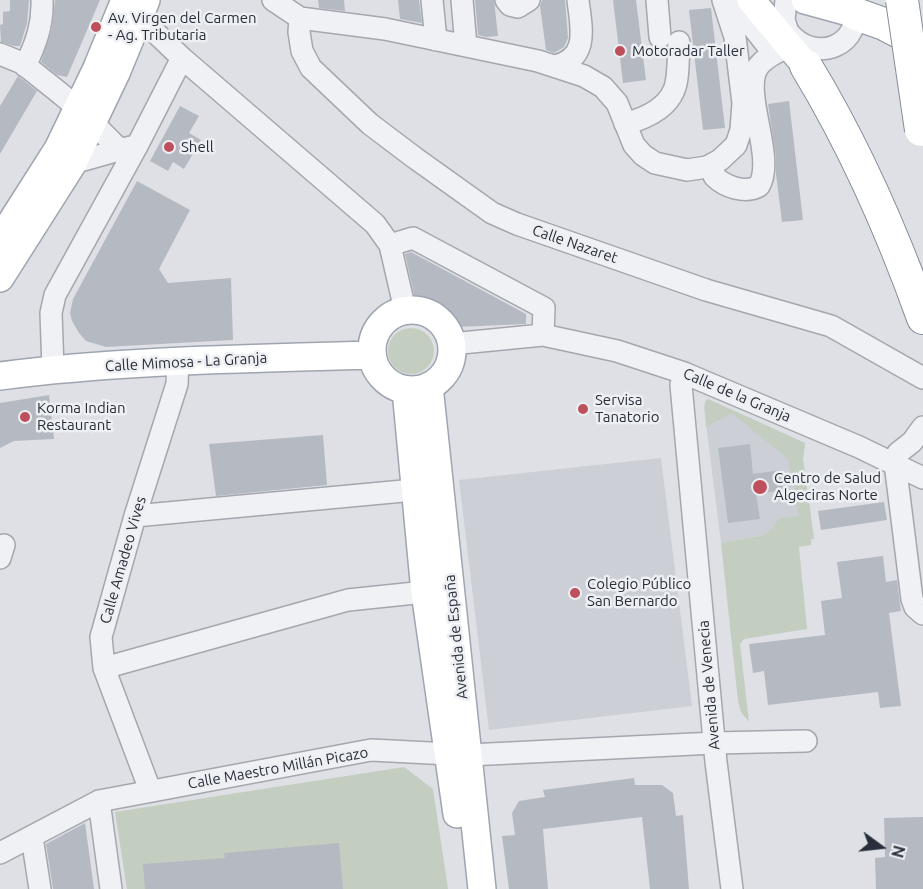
<!DOCTYPE html>
<meta charset="utf-8">
<style>
body{margin:0}
#map{position:relative;width:923px;height:889px;overflow:hidden;background:#dee0e5;font-family:Ubuntu,sans-serif}
canvas{display:block}
.north{position:absolute;left:851px;top:817px;width:60px;height:60px;-webkit-text-stroke:4px #edeff3;paint-order:stroke;rotate:105deg;font-size:16px;font-weight:700;line-height:24px;text-align:center;color:#292f3a}
.north::after{content:'';display:block;margin:auto;width:21px;height:27px;background:#292f3a;clip-path:polygon(50% 0,100% 100%,50% 72%,0 100%)}
</style>
<div id="map">
<canvas width="923" height="889"></canvas>
<div class="north">N</div>
</div>
<script>
const g = document.querySelector('canvas').getContext('2d');
g.lineJoin = 'round';
function paint(path, color) {
  g.fillStyle = color;
  g.fill(path, 'evenodd');
}
function stroke(path, color, width, dash) {
  g.strokeStyle = color;
  g.lineWidth = width;
  g.lineCap = dash ? 'butt' : 'round';
  g.setLineDash(dash || []);
  g.stroke(path);
}
function write(font, color, halo, rows, align = 'center') {
  g.font = font + ' Ubuntu,sans-serif';
  g.lineWidth = 5;
  g.setLineDash([]);
  g.textBaseline = 'middle';
  g.strokeStyle = halo;
  g.fillStyle = color;
  for (const [text, x, y, turn = 0] of rows) {
    g.save();
    g.translate(x, y);
    g.rotate((+turn || 0) * Math.PI / 180);
    g.textAlign = isNaN(turn) ? turn : align;
    if (halo) g.strokeText(text, 0, 0);
    g.fillText(text, 0, 0);
    g.restore();
  }
}
paint(new Path2D(`
 M708,399L805,443L803,459L811,515L779,518L771,529L764,535L721,543L704,408L705,402Z
 M661,458L692,706L489,730L459,480Z`), '#cccfd6');
paint(new Path2D(`
 M388 351a23 23 0 1 1 46 0a23 23 0 1 1-46 0Z
 M708,399L805,443L803,459L814,539H811V545L799,547L807,629L744,639L740,644L749,722L741,712L738,701L721,543L764,535L771,529L779,518L799,516L788,459L734,415L730,414L706,427L705,402Z
 M404,767L433,789L448,889H127L115,812Z`), '#c3cec0');
paint(new Path2D(`
 M10,0H29L27,23L20,46H14L1,42L0,25L3,24V12L10,11Z
 M55,0H100L67,77L57,75L41,62L52,29Z
 M318,0H344L345,11L319,8Z
 M398,0H419L422,23L400,19Z
 M475,0H494L498,36L486,37L478,35Z
 M542,0H565L568,38L564,47L554,53L546,50L540,6Z
 M613,0H636L646,80L623,83Z
 M711,8L725,128L703,130L689,10Z
 M18,76L37,91L0,154V106Z
 M789,101L803,220L782,222L776,174V157L768,104Z
 M180,106L199,116L189,133L201,140L184,169L173,162L168,171L150,161Z
 M137,181L190,210L159,269L168,283L231,278L233,340L106,347L86,341L79,333L72,321L70,313L73,299Z
 M411,252L526,314V324L457,327L446,315L430,305L416,303L405,254Z
 M49,395L54,439L14,441L0,448V403Z
 M323,435L327,485L216,496L209,444Z
 M750,444L753,474L781,470L783,490L756,494L760,519L728,523L718,448Z
 M884,502L887,520L821,530L818,511Z
 M883,556L886,582L897,580L901,611L889,613L901,706L880,708L878,692L768,705L764,671L753,673L749,644L825,635L821,601L842,598L837,562Z
 M634,778L635,785H662L673,793L676,816L683,815L689,889H650L642,817L543,829L548,889H509L502,836L515,835L512,813L519,801L545,797L543,790Z
 M923,817V889H876L875,858L885,857L884,818Z
 M85,823L94,889H53L46,844Z
 M339,843L343,889H145L143,864L225,858L224,853Z`), '#b5bac2');
const minor = new Path2D(`
 M273,0L300,18L385,29L538,61L584,76L603,87L617,103L634,145L643,155L655,163L687,170L707,167L720,160L736,145L741,130L743,103L735,37L723,0
 M432,0L436,40
 M462,0L466,46
 M506,0L510,5L518,7L529,0
 M657,0L660,37
 M786,0L784,20L788,32
 M726,2L752,26L774,54
 M139,17L182,58L375,224L390,245L405,310
 M300,18L299,32L302,51L311,68L370,124L415,158L492,213L517,224L706,290L831,326L923,378
 M789,33C816,65 864,45 854,3
 M0,54L22,63L56,90L78,108L120,150
 M25,66C36,44 43,24 42,0
 M555,66C590,58 581,27 578,0
 M625,124C643,119 666,110 674,90C679,79 678,55 679,42
 M73,163L130,147
 M713,164L714,176C725,187 745,194 759,186C776,157 741,92 758,67C766,55 785,49 797,42
 M390,245L413,238L544,308L543,335
 M451,344L543,335L617,351L684,373L859,447L923,478
 M53,369L51,313L55,295L137,146L182,58
 M684,373L681,385L716,762L732,889
 M923,427L912,442L898,453L896,471L912,599L915,607L923,614
 M135,516L414,490
 M0,558L4,545
 M104,668L348,600L425,592
 M150,790L104,668L101,637L135,516L177,384L178,361
 M99,801L111,889
 M32,837L40,889
 M0,853L99,801L371,750L469,755L714,743L806,741`);
const major = new Path2D(`
 M751,0L806,66
 M805,0L856,14
 M0,240L58,149L97,68L125,0
 M0,278L73,163L116,73L146,0
 M372 350a40 40 0 1 1 80 0a40 40 0 1 1-80 0Z
 M0,376C123,360 248,359 372,355
 M429,386L482,889
 M406,390L425,592L457,814`);
const highway = new Path2D(`
 M856,14L884,24L923,44
 M806,66C854,145 892,231 923,318`);
stroke(minor, '#a4a7ae', 24);
stroke(major, '#9ea5b0', 30);
stroke(highway, '#878e9a', 34);
stroke(minor, '#f0f1f4', 21);
stroke(major, '#fff', 27);
stroke(highway, '#fff', 32);
const highwayBridge = new Path2D(`
 M902,0L921,130`);
stroke(highwayBridge, '#878e9a', 34, []);
stroke(highwayBridge, '#fff', 32);
for (const [x, y, r, color] of [
 [96,27,6,"#be4f5c"],
 [620,51,6,"#be4f5c"],
 [169,147,6,"#be4f5c"],
 [583,409,6,"#be4f5c"],
 [25,417,6,"#be4f5c"],
 [760,487,8,"#be4f5c"],
 [575,593,6,"#be4f5c"]
]) {
  const dot = new Path2D();
  dot.arc(x, y, r, 0, 2 * Math.PI);
  g.fillStyle = color;
  g.fill(dot);
  stroke(dot, '#edeff3', 2);
}
write('15px', '#292f3a', '#edeff3', [
 ["Av. Virgen del Carmen",108,18],
 ["- Ag. Tributaria",108,35],
 ["Motoradar Taller",632,51],
 ["Shell",181,147],
 ["Servisa",595,400],
 ["Tanatorio",595,417],
 ["Korma Indian",37,408],
 ["Restaurant",37,425],
 ["Centro de Salud",774,478],
 ["Algeciras Norte",774,495],
 ["Colegio Público",587,584],
 ["San Bernardo",587,601]
], 'left');
write('15px', '#292f3a', '#edeff3', [
 ["Calle Nazaret",575,244,19],
 ["Calle Mimosa - La Granja",186,362,-3],
 ["Calle de la Granja",737,395,23],
 ["Calle Amadeo Vives",123,560,-74],
 ["Avenida de España",456,637,-96],
 ["Avenida de Venecia",709,685,-95],
 ["Calle Maestro Millán Picazo",278,768,-10]
]);
</script>
